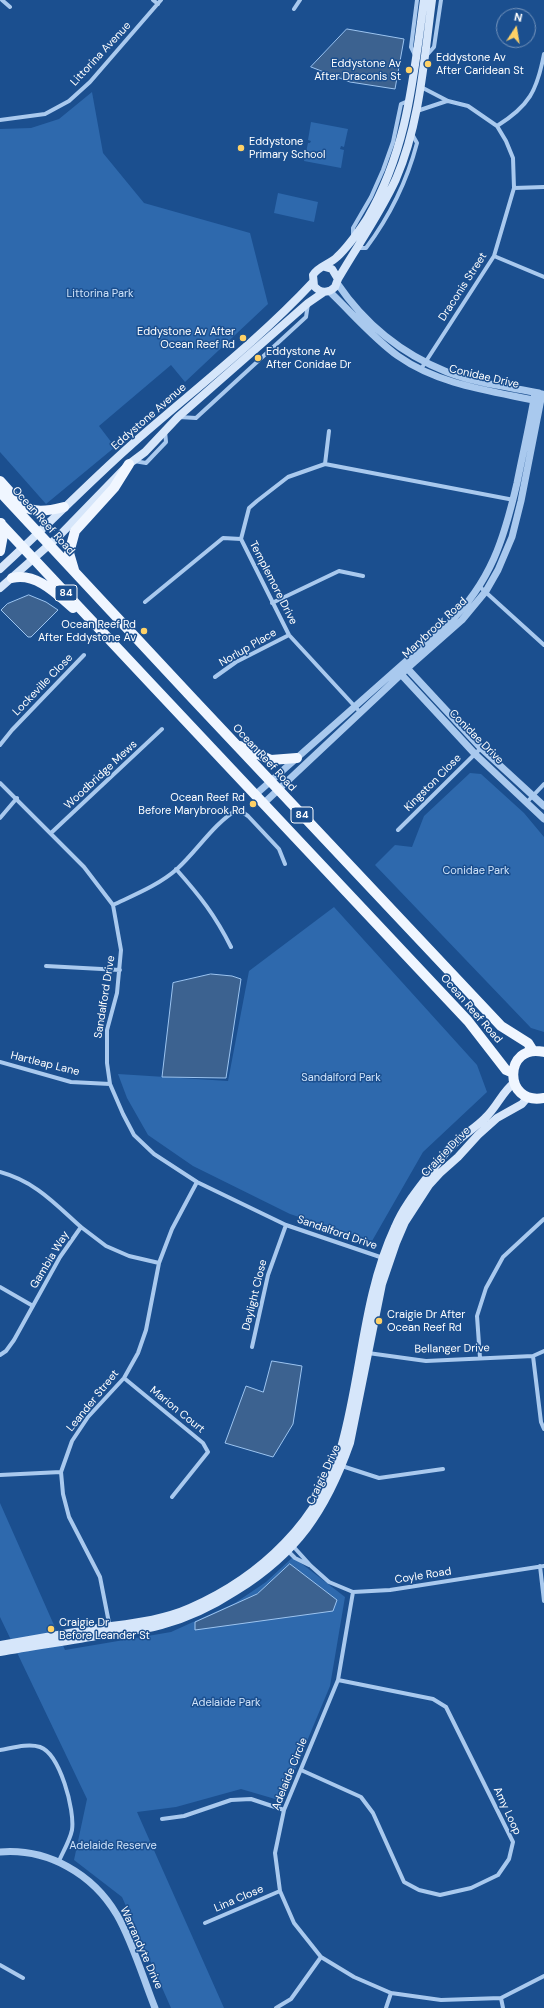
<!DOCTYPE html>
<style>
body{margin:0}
#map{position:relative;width:544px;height:2008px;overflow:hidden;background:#1b4f8f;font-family:"DM Sans",sans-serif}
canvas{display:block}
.north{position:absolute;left:496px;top:8px;width:40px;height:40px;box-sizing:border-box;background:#1b4f8f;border:1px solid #7695bc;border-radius:50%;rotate:12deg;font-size:11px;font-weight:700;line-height:16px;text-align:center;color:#fff}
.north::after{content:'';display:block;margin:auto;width:14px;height:18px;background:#ffd166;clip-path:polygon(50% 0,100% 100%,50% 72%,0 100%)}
</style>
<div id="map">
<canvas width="544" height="2008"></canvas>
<div class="north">N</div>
</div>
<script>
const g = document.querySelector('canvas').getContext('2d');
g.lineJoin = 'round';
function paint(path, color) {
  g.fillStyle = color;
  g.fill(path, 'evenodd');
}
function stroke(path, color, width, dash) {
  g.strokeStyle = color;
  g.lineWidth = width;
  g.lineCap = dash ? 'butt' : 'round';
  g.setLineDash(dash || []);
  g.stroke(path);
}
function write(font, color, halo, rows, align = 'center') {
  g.font = font + ' "DM Sans",sans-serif';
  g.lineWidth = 3;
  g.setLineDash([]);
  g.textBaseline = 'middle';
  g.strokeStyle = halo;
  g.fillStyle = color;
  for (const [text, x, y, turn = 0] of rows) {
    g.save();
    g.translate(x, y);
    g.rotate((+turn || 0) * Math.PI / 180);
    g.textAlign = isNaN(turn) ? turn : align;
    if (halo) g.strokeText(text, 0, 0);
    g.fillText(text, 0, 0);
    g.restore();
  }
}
paint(new Path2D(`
 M92,92L103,153L144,203L250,233L268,304L185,382L171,365L99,426L115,447L46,504L0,452V129L31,128L59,119Z
 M311,122L348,129L344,147L341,146L340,149L344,150L341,168L304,161L308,143H310L311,141L308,140Z
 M278,193L318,202L314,222L274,213Z
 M470,773L481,774L524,813L544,837V1032L531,1028L375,865L395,845L412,847L424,816Z
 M334,907L477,1065L487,1092L423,1152L372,1241L290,1214L193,1166L148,1135L127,1098L118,1074L228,1081L249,971Z
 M0,1503L65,1650L171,1632L235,1603L266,1582L293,1557L345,1597L330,1686L282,1801L241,1789L176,1807L137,1812L224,2008H171L122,1897L74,1860L87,1799L0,1617Z`), '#2e69ad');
const water = new Path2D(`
 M347,29L404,39L395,89L350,82L311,67Z
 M29,595L46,602L58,610L31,637H28L1,610L7,604Z
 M211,974L232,976L241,979L226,1078L162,1077L173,983Z
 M272,1361L302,1366L293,1424L273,1457L225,1443L246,1386L263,1392Z
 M290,1564L337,1600L333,1611L195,1630V1622L257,1594Z`);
paint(water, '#3c6290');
stroke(water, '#9cc4f0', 1);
stroke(new Path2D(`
 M2,0L10,7
 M153,0L158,4
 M294,9L300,0
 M415,55L411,47L417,0
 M426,56L434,47L441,0
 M421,87L448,101L468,106L497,126L506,141L513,158L514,188L494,256L421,369
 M417,111L447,101
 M0,120L45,114L69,101L90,82L161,0
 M497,126C529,106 537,91 544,54
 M514,188L544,187
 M353,236V228L371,197L383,170L393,142L401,104L408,101
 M358,248H366C390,216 407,181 417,143L412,134
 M494,256L544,277
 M179,417L196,418L306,317L308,304
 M134,461L146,463L166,442L165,431
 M325,464L329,431
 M480,587L544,645
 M145,602L223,538L241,539
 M272,603L339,571L363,576
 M215,677L236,662L289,635
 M360,712L289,635L241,539L249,508L257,501L288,477L325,464L514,500
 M0,745L12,730L84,655
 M0,783L84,867L113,905L121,950L117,993L107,1030V1063L110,1084L123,1114L134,1135L154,1154L197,1182L286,1225L383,1258
 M527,802L544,784
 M0,818L17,798
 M398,830L481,748
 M51,833L162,729
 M176,869C200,896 215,915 231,947
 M113,905C134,895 159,885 177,869C198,850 213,824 238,809L248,816L279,849L285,864
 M46,966L120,970
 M0,1062L71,1082L110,1084
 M0,1172C36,1182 54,1203 81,1227
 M0,1287L33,1306
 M252,1347L268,1275L286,1225
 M368,1353L426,1361L533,1356L544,1351
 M0,1355L6,1351L14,1340L60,1257L81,1227L106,1246L129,1256L159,1263
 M533,1356L541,1422L544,1429
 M480,1358L477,1316L486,1288L503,1257L544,1219
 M124,1378L203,1443L208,1452L172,1497
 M342,1466L379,1478L443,1469
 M0,1475L61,1472
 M292,1545L311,1566L329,1582L353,1592L390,1590L544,1566
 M287,1550L295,1558L309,1565
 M540,1566L544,1601
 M353,1592L338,1680L284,1810L275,1853L280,1891L294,1923L321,1957L354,1977L391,1993L441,2000L501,1998L544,1976
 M110,1628L100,1577L69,1517L63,1494L61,1472L72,1441L88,1417L124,1378L138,1353L146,1330L159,1263L172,1229L197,1182
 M0,1750C12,1748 28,1743 40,1747C60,1754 75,1810 72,1830C70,1840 63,1852 59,1861
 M301,1770L361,1797L373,1813L404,1882L419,1890L440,1895L471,1888L498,1875L509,1859L513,1842L446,1707L433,1699L338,1680
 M162,1819L184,1816L231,1800L251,1799L284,1810
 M205,1923L280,1891
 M0,1965L23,1978
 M501,1998L503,2008
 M276,2008L291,1999L321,1957
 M386,2008L391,1993`), '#a9c9ee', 4);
stroke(new Path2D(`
 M337,283C364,323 402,354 447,372C475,383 509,387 539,393
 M329,291C352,313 373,338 398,356C439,385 491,391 538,401
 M405,666L481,748L544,806
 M398,671L475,754L544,819
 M255,795L448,624C491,582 504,539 517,483C523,453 530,423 535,393
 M263,804L411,665L462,620L486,591L498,570L512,537L521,501L542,394
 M0,1852C48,1848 93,1874 117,1915C133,1943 143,1978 155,2008`), '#a9c9ee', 7);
stroke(new Path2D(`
 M325,267L332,269L338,279L335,287C328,294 320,293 314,286L313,275C317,267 330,264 337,257C348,247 359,231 367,219C408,148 413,79 424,0
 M338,279C357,246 380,214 396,179C420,123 424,60 432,0
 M0,569C44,529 85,486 130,446C191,392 257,342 313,282
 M0,588L58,537L129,464L145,452L178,417L308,303L324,292
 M0,1645C35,1639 69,1633 104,1627C133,1623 163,1620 190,1608C261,1577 321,1520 342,1444C362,1372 363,1296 395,1227C405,1203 422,1185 437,1164C442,1158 446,1151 453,1145C463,1135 475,1128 485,1118C497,1107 502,1092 514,1083
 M0,1652C34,1646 68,1641 102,1635C122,1632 142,1631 162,1625C188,1618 213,1606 236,1591C297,1553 326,1511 350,1443L382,1284L396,1243L405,1222L429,1185L440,1173L458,1157L478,1135L497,1118L522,1104L528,1097`), '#d6e6fa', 8);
stroke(new Path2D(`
 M0,481C24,507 26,517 64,507
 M0,492L194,700L501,1026L528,1043L533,1051
 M0,523C156,689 311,855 468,1021L506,1070L513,1073
 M0,551L3,535L1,523
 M74,570L69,553L75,531L114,488L129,464
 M12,578C36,572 57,594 73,608
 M240,746L271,760L297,758
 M544,1052C504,1042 502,1106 544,1098`), '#f0f6ff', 10);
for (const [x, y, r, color] of [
 [428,64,4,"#ffd166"],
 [409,70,4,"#ffd166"],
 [241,148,4,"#ffd166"],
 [243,338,4,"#ffd166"],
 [258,358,4,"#ffd166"],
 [144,631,4,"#ffd166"],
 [253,804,4,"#ffd166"],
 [379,1321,4,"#ffd166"],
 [51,1629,4,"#ffd166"]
]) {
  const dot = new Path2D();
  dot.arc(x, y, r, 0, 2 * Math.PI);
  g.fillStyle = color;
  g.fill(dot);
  stroke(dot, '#1b4f8f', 1.5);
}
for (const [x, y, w] of [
 [66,593,22],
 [302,815,22]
]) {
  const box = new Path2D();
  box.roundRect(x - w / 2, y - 8, w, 16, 3);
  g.fillStyle = '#1b4f8f';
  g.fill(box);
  stroke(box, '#fff', 1);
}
write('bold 10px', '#fff', null, [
 ["84",66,593],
 ["84",302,815]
]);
write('11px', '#fff', '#1b4f8f', [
 ["Littorina Avenue",101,54,-47],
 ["Draconis Street",463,287,-57],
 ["Conidae Drive",484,377,13],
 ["Eddystone Avenue",149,417,-41],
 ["Ocean Reef Road",43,521,48],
 ["Templemore Drive",273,583,63],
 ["Marybrook Road",435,628,-43],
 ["Norlup Place",248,648,-30],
 ["Lockeville Close",43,685,-46],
 ["Conidae Drive",476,737,45],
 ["Ocean Reef Road",264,758,47],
 ["Woodbridge Mews",101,775,-43],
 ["Kingston Close",433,783,-45],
 ["Sandalford Drive",105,997,-81],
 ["Ocean Reef Road",471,1009,49],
 ["Hartleap Lane",45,1064,14],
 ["Craigie Drive",446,1152,-46],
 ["Sandalford Drive",337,1233,19],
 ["Gambia Way",50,1260,-59],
 ["Daylight Close",255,1295,-76],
 ["Bellanger Drive",452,1349,-1],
 ["Leander Street",93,1401,-51],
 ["Marion Court",177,1410,39],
 ["Craigie Drive",324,1475,-65],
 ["Coyle Road",423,1576,-9],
 ["Adelaide Circle",290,1774,-68],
 ["Amy Loop",507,1811,65],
 ["Lina Close",239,1899,-23],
 ["Warrandyte Drive",141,1948,66]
]);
write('11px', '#fff', '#1b4f8f', [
 ["Eddystone Av",436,58],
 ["After Caridean St",436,71],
 ["Eddystone Av",401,64,"right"],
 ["After Draconis St",401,77,"right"],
 ["Eddystone",249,142],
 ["Primary School",249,155],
 ["Eddystone Av After",235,332,"right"],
 ["Ocean Reef Rd",235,345,"right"],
 ["Eddystone Av",266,352],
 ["After Conidae Dr",266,365],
 ["Ocean Reef Rd",136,625,"right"],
 ["After Eddystone Av",136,638,"right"],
 ["Ocean Reef Rd",245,798,"right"],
 ["Before Marybrook Rd",245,811,"right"],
 ["Craigie Dr After",387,1315],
 ["Ocean Reef Rd",387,1328],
 ["Craigie Dr",59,1623],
 ["Before Leander St",59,1636]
], 'left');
write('11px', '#cfe3fa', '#1b4f8f', [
 ["Littorina Park",100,294],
 ["Conidae Park",476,871],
 ["Sandalford Park",341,1078],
 ["Adelaide Park",226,1703],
 ["Adelaide Reserve",113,1846]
]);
</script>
